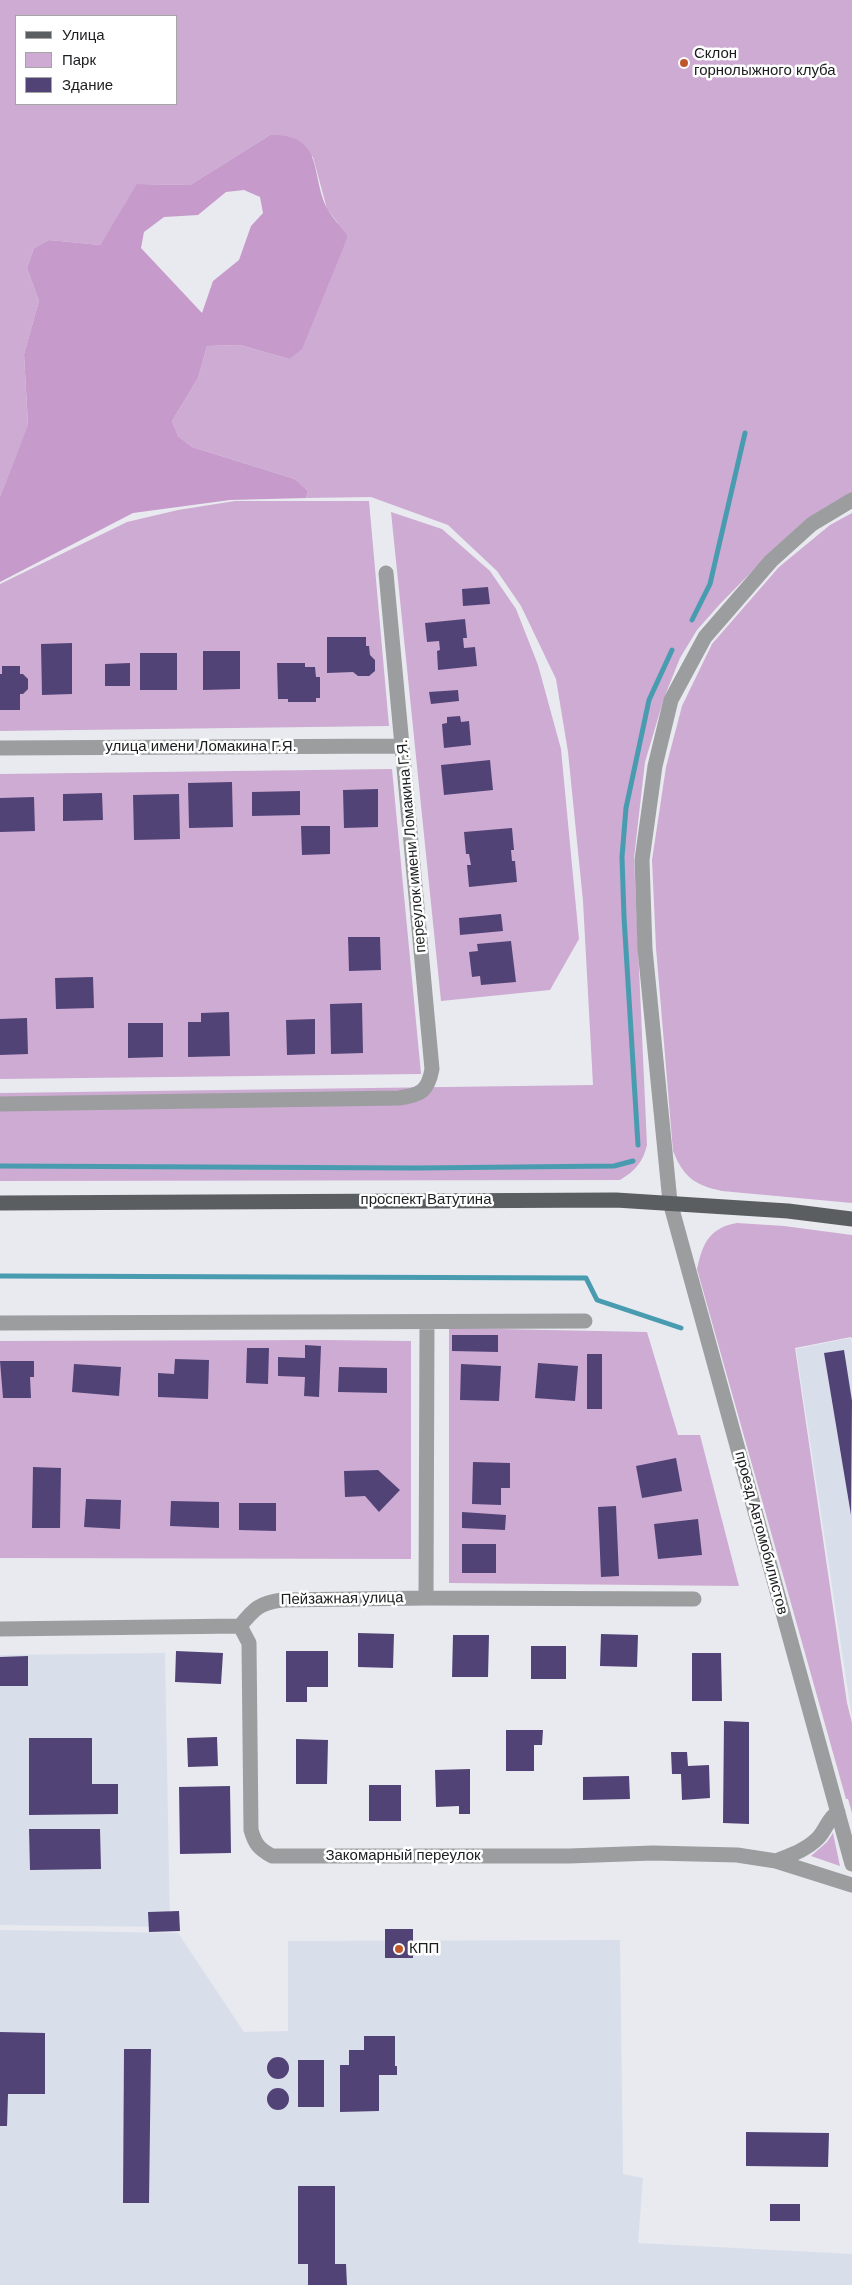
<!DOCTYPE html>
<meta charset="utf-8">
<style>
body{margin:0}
#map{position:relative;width:852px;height:2285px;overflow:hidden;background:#e8eaf0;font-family:Helvetica,sans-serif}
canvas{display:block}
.legend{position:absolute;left:15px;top:15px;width:162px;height:90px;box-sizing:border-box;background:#fff;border:1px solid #a4a5a5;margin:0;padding:6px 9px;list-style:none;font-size:15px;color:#1c1d1f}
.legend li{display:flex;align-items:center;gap:10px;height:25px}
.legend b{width:25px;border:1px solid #a4a5a5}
</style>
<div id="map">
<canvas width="852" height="2285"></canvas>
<ul class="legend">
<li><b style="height:6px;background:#5a5e61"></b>Улица</li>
<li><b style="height:14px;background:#ceabd2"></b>Парк</li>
<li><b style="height:14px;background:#524377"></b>Здание</li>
</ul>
</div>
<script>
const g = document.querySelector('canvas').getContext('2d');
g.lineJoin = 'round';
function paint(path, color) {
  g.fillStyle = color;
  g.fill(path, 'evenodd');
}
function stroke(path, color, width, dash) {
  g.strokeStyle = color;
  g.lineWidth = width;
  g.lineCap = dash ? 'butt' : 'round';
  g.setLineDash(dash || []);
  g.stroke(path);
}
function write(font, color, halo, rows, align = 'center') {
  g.font = font + ' Helvetica,sans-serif';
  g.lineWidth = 5;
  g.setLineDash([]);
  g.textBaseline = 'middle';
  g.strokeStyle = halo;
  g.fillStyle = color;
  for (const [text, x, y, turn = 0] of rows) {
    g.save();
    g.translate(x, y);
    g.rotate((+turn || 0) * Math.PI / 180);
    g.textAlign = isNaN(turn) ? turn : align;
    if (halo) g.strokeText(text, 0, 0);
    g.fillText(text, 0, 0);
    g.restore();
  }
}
paint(new Path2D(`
 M850,1338L852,1343V1718L796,1349Z
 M165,1653L170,1927L0,1925V1655Z
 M0,1930L178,1933L244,2032L288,2031V1941L620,1940L623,2174L643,2178L638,2243L852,2254V2285H0Z`), '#d9deeb');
paint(new Path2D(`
 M0,0H852V495L772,551L720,604L697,630L680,658L664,698L645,762L634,858L647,1145C643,1162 635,1171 620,1180L0,1181V1093L593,1085L583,901L568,752L556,679L521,606L497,571L448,525L371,497L306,498L308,491L295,479L192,447L178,436L172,421L198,378L207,346L240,345L289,359L348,236L327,209L313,157L270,135L190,185L138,184L100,245L49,240L34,248L27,268L39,301L24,354L28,426L0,497ZM16,16H176V104H16Z
 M235,501H369L389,726L0,731V584L127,522L178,510Z
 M391,512L442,529L490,571L516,609L538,665L561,749L579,939L550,990L441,1001Z
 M852,513V1203L722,1191C695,1185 684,1178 673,1151L656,948L652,860L666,767L682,706L712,644L779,567L830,525Z
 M392,769L421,1074L0,1079V774Z
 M737,1223L784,1226L852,1235V1339L851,1337L795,1348L847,1703L852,1723V1813L848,1799H846L697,1269C703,1243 709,1228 737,1223Z
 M449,1328L647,1332L678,1435H700L739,1586L449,1583Z
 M324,1340L411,1341V1559L0,1558V1341Z
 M833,1833L840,1866L811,1856L827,1842Z`), '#ceabd2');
paint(new Path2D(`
 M270,135C325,134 310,174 327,208C332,218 342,227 348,236L302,349L289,359L240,345L207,346L198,378L172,421L178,436L192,447L295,479L308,491L306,498L230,500L133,513L0,582V497L28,425L24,354L39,301L27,268L34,248L49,240L100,245L137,184L190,185ZM244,190L260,197L263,213L251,226L239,260L213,281L202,313L141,248L144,232L164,217L198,215L226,192Z`), '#c69acb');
stroke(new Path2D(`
 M692,620L710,584L745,433
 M638,1145L624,917L622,857L626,808L649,700L672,650
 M0,1166L417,1168L614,1166L633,1161
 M0,1276L586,1278L597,1300L681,1328`), '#499cb0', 5);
paint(new Path2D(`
 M488,587L490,604L463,606L462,589Z
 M465,619L467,638H463L464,648L475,647L477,666L438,670L437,651L440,650L439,641L427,642L425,623Z
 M327,637H366V646H369L370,655L375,660V671L369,676H358L353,672L327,673Z
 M72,643V694L42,695L41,644Z
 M203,651H240V689L203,690Z
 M140,653H177V690H140Z
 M130,663V686H105V664Z
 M277,663H305V667H315L316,677H320V698H316V702H288V699H278Z
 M2,666H20V674H23L28,679V689L23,694H20V710H0V674H2Z
 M458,690L459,701L431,704L429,692Z
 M460,716L461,722L469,721L471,745L444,748L442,724L447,723V717Z
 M490,760L493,790L444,795L441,765Z
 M232,782L233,827L189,828L188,783Z
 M378,789V827L344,828L343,790Z
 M300,791V815L252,816V792Z
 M102,793L103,820L63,821V794Z
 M179,794L180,839L134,840L133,795Z
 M34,797L35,831L0,832V798Z
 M301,826H330V854L302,855Z
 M512,828L514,850H511L512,861H515L517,882L469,887L467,865H471L469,854H466L464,832Z
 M501,914L503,931L460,935L459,918Z
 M348,937H380L381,970L349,971Z
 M511,941L516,982L481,985L480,976L472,977L469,952L478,951L477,944Z
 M93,977L94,1008L56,1009L55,978Z
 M362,1003L363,1053L331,1054L330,1004Z
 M229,1012L230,1056L188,1057V1022H201V1013Z
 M27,1018L28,1054L0,1055V1019Z
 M315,1019V1054L287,1055L286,1020Z
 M128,1023H163V1057L128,1058Z
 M452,1335H498V1352L452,1351Z
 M305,1345L321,1346L319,1397L304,1396L305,1377L278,1376V1357L305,1358Z
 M247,1348H269L268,1384L246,1383Z
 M844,1350L852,1401L851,1515L824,1353Z
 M587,1354H602V1409H587Z
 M175,1359L209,1360L208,1399L158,1397V1373L174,1374Z
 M0,1361H34V1377H30L31,1398H3Z
 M538,1363L578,1366L575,1401L535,1398Z
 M74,1364L121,1367L119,1396L72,1392Z
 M461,1364L501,1366L499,1401L460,1400Z
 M339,1367L387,1368V1393L338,1392Z
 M676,1458L682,1491L642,1498L636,1466Z
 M473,1462L510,1463V1488H501V1505L472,1504Z
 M33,1467L61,1468L60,1528H32Z
 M378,1470L400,1490L379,1512L365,1496L345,1497L344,1471Z
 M86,1499L121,1500L120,1529L84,1527Z
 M171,1501L219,1502V1528L170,1526Z
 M239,1503H276V1531L239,1530Z
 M616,1506L619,1576L601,1577L598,1507Z
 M462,1512L506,1515L505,1530L462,1528Z
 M698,1519L702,1555L658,1559L654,1524Z
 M462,1544H496V1573H462Z
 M358,1633L394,1634L393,1668L358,1667Z
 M601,1634L638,1635L637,1667L600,1666Z
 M453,1635H489L488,1677H452Z
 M531,1646H566V1679H531Z
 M176,1651L223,1653L221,1684L175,1682Z
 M286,1651H328V1687H307V1702H286Z
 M692,1653H721L722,1701H692Z
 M28,1656V1686H0V1657Z
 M724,1721L749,1722V1824L723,1823Z
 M506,1730H543L542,1745H534V1771H506Z
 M217,1737L218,1766L188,1767L187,1738Z
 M29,1738H92V1784H118V1814L29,1815Z
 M296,1739L328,1740L327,1784H296Z
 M671,1752H687L688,1766L709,1765L710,1798L682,1800L681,1774H672Z
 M470,1769V1814H459V1806L436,1807L435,1770Z
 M629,1776L630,1799L583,1800V1777Z
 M369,1785H401V1821H369Z
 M230,1786L231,1853L180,1854L179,1787Z
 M29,1829H100L101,1869L30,1870Z
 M179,1911L180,1931L149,1932L148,1912Z
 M385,1929H413V1958H385Z
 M0,2032L45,2033V2094H8L7,2126H0Z
 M364,2036H395V2066H397V2075H379V2111L340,2112V2065H349V2050H364Z
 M124,2049H151L149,2203H123Z
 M267 2068a11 11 0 1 1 22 0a11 11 0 1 1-22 0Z
 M298,2060H324V2107H298Z
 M267 2099a11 11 0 1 1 22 0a11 11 0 1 1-22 0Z
 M746,2132L829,2133L828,2167L746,2166Z
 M298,2186H335V2264H346L347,2285H308V2264H298Z
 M770,2204H800V2221H770Z`), '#524377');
stroke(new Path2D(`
 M852,500L812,524L771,561L705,637L671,700L655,766L642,860L645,949L670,1202L852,1864
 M0,748L402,746
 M0,1104L399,1098C421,1095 428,1091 432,1069L386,573
 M0,1323L585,1321
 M426,1598L427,1322
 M240,1626L249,1643L251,1830C255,1844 259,1849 272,1856H569L653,1853L737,1855L776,1861L852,1885
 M0,1629L240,1626C254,1609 259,1603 282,1600L426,1598L694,1599
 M776,1861C791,1855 806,1850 818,1838C826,1830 828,1818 838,1812`), '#9b9d9f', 15);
stroke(new Path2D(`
 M0,1203L616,1200L788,1211L852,1219`), '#5a5e61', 15);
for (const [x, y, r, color] of [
 [684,63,5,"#be582b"],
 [399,1949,5,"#be582b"]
]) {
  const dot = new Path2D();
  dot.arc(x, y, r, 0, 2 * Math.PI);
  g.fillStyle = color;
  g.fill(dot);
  stroke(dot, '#fff', 2);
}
write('15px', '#1c1d1f', '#fff', [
 ["Склон",694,54],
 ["горнолыжного клуба",694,71],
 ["КПП",409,1949]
], 'left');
write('15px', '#1c1d1f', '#fff', [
 ["улица имени Ломакина Г.Я.",201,747],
 ["переулок имени Ломакина Г.Я.",412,846,-95],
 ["проспект Ватутина",426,1200],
 ["проезд Автомобилистов",761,1533,75],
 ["Пейзажная улица",342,1599,-1],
 ["Закомарный переулок",403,1856]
]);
</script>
